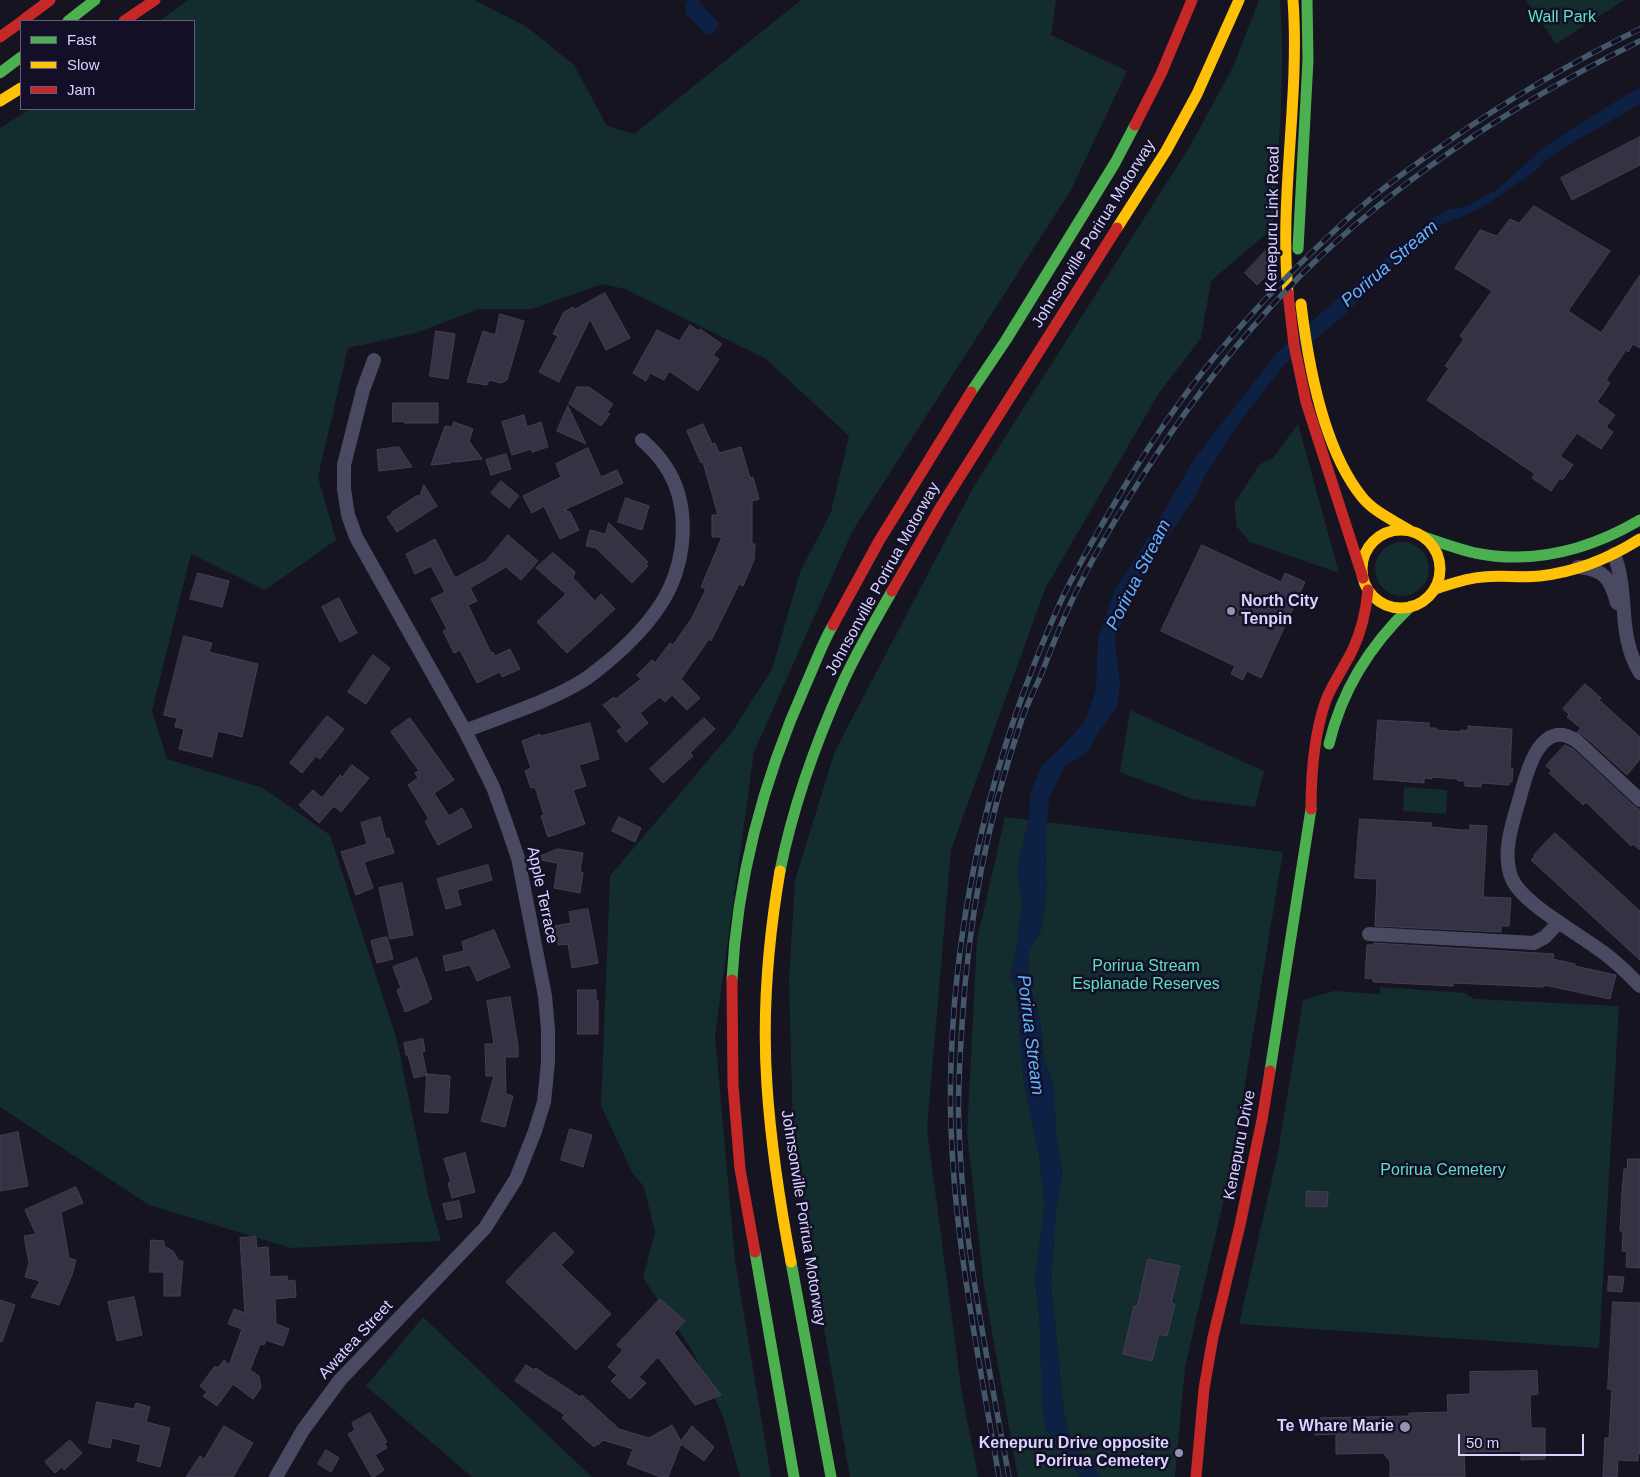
<!DOCTYPE html>
<style>
body{margin:0}
#map{position:relative;width:1640px;height:1477px;overflow:hidden;background:#161421;font-family:Helvetica,sans-serif}
canvas{display:block}
.legend{position:absolute;left:20px;top:20px;width:175px;height:90px;box-sizing:border-box;background:#130f26;border:1px solid #625e7d;margin:0;padding:6px 9px;list-style:none;font-size:15px;color:#d9d4ff}
.legend li{display:flex;align-items:center;gap:10px;height:25px}
.legend b{width:25px;border:1px solid #625e7d}
.scale{position:absolute;left:1458px;top:1434px;width:126px;height:22px;box-sizing:border-box;border:2px solid #d9d4ff;border-top:0;padding-left:6px;font-size:15px;line-height:18px;white-space:nowrap;color:#d9d4ff;-webkit-text-stroke:4px #130f26;paint-order:stroke}
</style>
<div id="map">
<canvas width="1640" height="1477"></canvas>
<ul class="legend">
<li><b style="height:6px;background:#4caf50"></b>Fast</li>
<li><b style="height:6px;background:#ffc107"></b>Slow</li>
<li><b style="height:6px;background:#c62828"></b>Jam</li>
</ul>
<div class="scale">50 m</div>
</div>
<script>
const g = document.querySelector('canvas').getContext('2d');
g.lineJoin = 'round';
function paint(path, color) {
  g.fillStyle = color;
  g.fill(path, 'evenodd');
}
function stroke(path, color, width, dash) {
  g.strokeStyle = color;
  g.lineWidth = width;
  g.lineCap = dash ? 'butt' : 'round';
  g.setLineDash(dash || []);
  g.stroke(path);
}
function write(font, color, halo, rows, align = 'center') {
  g.font = font + ' Helvetica,sans-serif';
  g.lineWidth = 5;
  g.setLineDash([]);
  g.textBaseline = 'middle';
  g.strokeStyle = halo;
  g.fillStyle = color;
  for (const [text, x, y, turn = 0] of rows) {
    g.save();
    g.translate(x, y);
    g.rotate((+turn || 0) * Math.PI / 180);
    g.textAlign = isNaN(turn) ? turn : align;
    if (halo) g.strokeText(text, 0, 0);
    g.fillText(text, 0, 0);
    g.restore();
  }
}
paint(new Path2D(`
 M188,0H474L527,27L574,65L607,126L634,134L801,0H1056L1051,35L1127,71L1071,190L852,532L754,752L715,1035L735,1260L771,1477H740L723,1416L692,1350L643,1278L655,1232L644,1187L632,1172L601,1106L610,876L732,732L772,669L800,572L831,512L849,436L766,359L625,289L602,284L532,309H479L416,333L348,348L318,477L336,540L265,590L191,554L152,711L167,759L263,788L330,835L397,1040L429,1198L441,1241L291,1248L149,1205L0,1107V128L30,109H194V21H159Z
 M1259,0H1280C1286,76 1278,152 1273,228L1211,281L1201,338L1159,393L1045,589L951,850L927,1129L961,1387L978,1477H850L818,1294L793,1134L789,980L795,880L835,751L974,486L1190,146L1233,67Z
 M1526,0H1624L1556,44Z
 M1298,424L1339,573L1250,542L1237,527L1235,512V502L1260,464L1273,458Z
 M1375 569a27 27 0 1 1 54 0a27 27 0 1 1-54 0Z
 M1130,710L1264,771L1255,807L1192,799L1120,772Z
 M1404,787L1447,790L1446,814L1403,811Z
 M1005,817L1029,820L1017,869L1022,902L1016,951L1010,975L1016,990L1024,1083L1039,1154L1045,1205L1035,1280L1039,1312L1046,1429L1080,1477H1018L984,1287L967,1133L977,940Z
 M1047,822L1283,852L1231,1169L1185,1367L1175,1477H1100L1071,1439L1064,1414L1051,1285L1055,1219L1062,1171L1056,1134L1054,1088L1044,1060L1040,1020L1029,983L1028,953L1041,930L1047,890L1045,846Z
 M1380,987L1465,993L1474,999L1619,1006L1599,1348L1239,1324L1278,1152L1303,1000L1334,991L1380,994Z
 M423,1317L592,1477H472L366,1386Z`), '#132c2d');
paint(new Path2D(`
 M689,0H698L719,24C716,30 713,36 705,34L686,14V3Z
 M1640,88V104L1552,155L1534,172L1481,208L1439,226L1404,255L1341,318L1285,364L1238,424L1205,475L1196,495L1137,582L1115,639L1120,684L1117,707L1098,733L1088,752L1064,767L1049,799L1045,846L1047,890L1041,930L1028,953L1029,983L1040,1020L1044,1060L1054,1088L1056,1134L1062,1171L1055,1219L1051,1286L1064,1414L1071,1439L1100,1477H1080L1046,1429L1042,1403L1039,1312L1035,1280L1045,1205L1039,1154L1024,1083L1016,990L1010,975L1016,951L1022,902L1017,869L1029,820L1030,793L1042,765L1062,747L1085,721L1096,690L1098,638L1113,594L1159,520L1194,459L1277,353L1323,311L1433,218L1448,210L1467,206L1498,189L1544,147L1631,92Z`), '#0d2144');
const building = new Path2D(`
 M1640,137V165L1572,200L1561,178Z
 M1534,206L1610,251L1568,311L1601,333L1640,275V348L1633,344L1628,352L1626,350L1606,380L1610,383L1597,402L1615,415L1606,427L1613,432L1601,449L1577,433L1560,456L1573,465L1562,480L1560,478L1551,491L1532,478L1535,474L1427,400L1449,368L1445,366L1464,339L1460,336L1492,291L1455,268L1480,230L1497,236L1510,219L1519,223Z
 M1269,247L1274,252L1275,267L1257,285L1245,273Z
 M605,293L630,338L606,350L590,319L559,382L539,372L558,336L553,334L564,312L573,307L575,309Z
 M500,314L524,321L507,380L501,383L489,380L487,385L467,382L483,331L495,335Z
 M690,325L699,331L700,329L722,344L713,355L719,359L698,391L669,371L664,380L650,373L646,381L633,373L657,330L679,341Z
 M436,331L455,334L448,379L430,376Z
 M577,387H589L613,404L607,412L610,414L601,426L569,404Z
 M393,403H438V423H404V421L393,422Z
 M568,406L586,444L557,431Z
 M524,415L527,427L541,422L548,447L532,452L531,449L512,455L502,422Z
 M454,422L473,429L469,441L482,459L456,462L452,461L451,463L431,465L445,426L452,427Z
 M703,424L712,444L715,443L719,453L741,447L750,478L753,477L759,499L752,501V544H755L754,560L743,586L739,584L711,641L709,639L681,679L700,698L687,710L672,695L665,702L660,697L640,713L648,723L626,742L617,731L622,727L603,705L614,697L616,699L641,679L637,675L652,660L655,663L670,643L673,645L692,618L706,589L701,587L722,537H712V515H718L703,462L701,463L687,431Z
 M399,447L412,467L379,471L377,450Z
 M588,448L601,477L617,470L623,483L564,510L570,512L579,530L560,539L544,506L532,513L523,496L561,477L556,464Z
 M506,454L511,469L491,475L486,460Z
 M501,481L519,496L509,508L491,493Z
 M424,485L437,506L397,532L387,517L392,514V512L418,495L419,498Z
 M626,498L649,506L642,530L618,522Z
 M609,523L648,562L645,564L648,566L632,583L596,548L586,546L590,530L605,534Z
 M508,535L538,561L521,580L506,567L470,588L477,601L468,605L491,653L493,652L495,656L510,649L520,669L502,677L500,672L477,683L460,650L454,653L443,631L447,629L431,599L445,592L431,566L415,574L406,554L435,539L455,578L486,561Z
 M1202,545L1281,582L1285,573L1305,582L1261,678L1247,671L1243,680L1231,674L1235,666L1161,631Z
 M553,553L575,572L573,578L595,601L601,594L615,609L567,653L537,622L566,594L536,568Z
 M198,573L229,581L222,607L190,599Z
 M339,598L357,633L340,642L322,607Z
 M184,636L212,643L209,652L258,664L242,737L218,731L212,757L179,749L184,729L175,727L177,718L164,715Z
 M373,655L390,668L366,704L348,692Z
 M1585,684L1601,698L1599,700L1640,737V759L1627,775L1584,736L1577,732L1581,728L1567,717L1569,714L1563,709Z
 M327,716L344,729L320,759L316,756L302,773L290,763Z
 M410,718L454,780L434,793L449,816L462,808L472,827L438,845L425,821L429,819L408,785L418,778L415,773L419,771L391,732Z
 M704,718L715,729L690,753L693,756L663,783L650,769Z
 M1378,720L1429,723V728H1436V730L1461,732V730L1468,731V726L1512,729L1510,768H1513L1512,782H1509V785L1481,783V787L1465,786V781H1458V779L1432,777V779L1424,778V783L1374,779Z
 M590,723L599,759L579,765L586,786L573,790L585,824L548,837L541,816L544,815L535,787L531,788L525,771L531,768L522,741L540,734V736Z
 M1565,745L1573,749L1634,806L1640,810V850L1633,844L1631,846L1586,802L1583,805L1549,773L1552,771L1546,766Z
 M352,765L369,778L341,812L334,806L319,823L299,805L313,790L322,798L340,775L342,777Z
 M380,817L386,839L389,838L394,853L364,862L373,888L356,895L341,852L367,844L361,823Z
 M619,817L641,828L635,842L612,831Z
 M1360,819L1432,823L1431,827L1462,830H1470V825L1487,826L1483,897L1511,898L1509,926H1501V932L1375,926L1377,879L1355,878Z
 M1555,833L1640,911V960L1531,860L1535,856L1534,855Z
 M558,849L583,853L580,871L583,873L580,893L554,888L558,863L533,859Z
 M488,865L492,880L457,890L461,905L446,909L437,879Z
 M402,883L413,935L390,939L379,888Z
 M588,909L598,963L572,968L568,944L558,945L555,926L571,923L569,912Z
 M494,930L510,967L477,981L470,965L446,971L443,956L464,951L462,942Z
 M387,937L393,959L377,963L371,941Z
 M1374,943L1554,954L1553,959L1575,964V966L1616,975L1610,999L1544,985V987L1453,983V986L1373,982V979L1365,978L1367,945H1374Z
 M417,958L432,999L428,1000L429,1002L405,1012L397,990L401,988L393,967Z
 M578,990H596V1000H598V1034H578Z
 M510,997L518,1046V1057H505L506,1094L513,1096L505,1127L481,1121L494,1076H486L485,1044H494L487,1001Z
 M423,1039L425,1051L422,1052L427,1075L414,1078L408,1055H406L404,1043Z
 M427,1074L450,1076L448,1113L425,1112Z
 M570,1129L592,1135L583,1167L561,1160Z
 M18,1132L28,1186L0,1191V1136Z
 M465,1153L475,1192L452,1198L448,1183L451,1182L444,1159Z
 M1628,1159H1640V1268L1626,1267L1627,1252L1622,1251L1623,1231H1620L1622,1192L1624,1169H1627Z
 M76,1187L83,1203L61,1212L69,1258L76,1260L72,1275L59,1305L31,1297L40,1281L25,1277L29,1263L24,1236L36,1234L25,1210Z
 M1307,1191L1328,1192L1327,1207L1306,1206Z
 M459,1201L462,1217L447,1220L443,1204Z
 M554,1232L574,1252L561,1265L611,1314L576,1350L506,1282Z
 M256,1237L257,1248L268,1247L270,1277L287,1276L288,1281L295,1280L296,1297L275,1299L276,1324L289,1329L283,1346L266,1340L264,1345L260,1344L250,1370L259,1376L261,1388L253,1399L233,1384L217,1406L203,1396L207,1392L200,1386L215,1366L218,1368L224,1360L229,1365L242,1329L228,1324L234,1309L245,1313L240,1238Z
 M151,1240L164,1241V1246L173,1251L179,1261H183L180,1296H164V1272H150Z
 M1148,1259L1180,1266L1171,1303L1175,1304L1167,1336L1159,1334L1152,1361L1123,1354L1134,1306L1137,1307Z
 M1609,1276L1624,1277L1622,1292L1608,1291Z
 M134,1297L142,1335L117,1341L108,1302Z
 M660,1299L685,1321L674,1333L721,1395L695,1405L658,1357L639,1377L646,1383L630,1399L611,1381L617,1375L608,1367L623,1350L617,1345Z
 M0,1300L15,1305L2,1342L0,1341Z
 M1613,1302L1640,1303V1454H1638V1461L1618,1460L1617,1477H1603L1605,1438H1609L1612,1389H1608Z
 M526,1365L534,1370L536,1368L550,1378V1377L580,1397L582,1395L619,1429L649,1438L672,1425L681,1441L692,1426L714,1447L704,1461L681,1444L668,1477H660L627,1464L633,1449L603,1440L598,1445L597,1444L594,1447L562,1418L565,1415L515,1381Z
 M1537,1371L1538,1394L1530,1395L1531,1428H1545V1459L1521,1460V1451L1464,1452L1465,1477H1390V1461L1383,1453L1336,1454V1434L1315,1435V1418L1409,1416V1413L1448,1412L1447,1395L1470,1394V1372Z
 M97,1402L134,1409L136,1403L150,1407L146,1422L170,1428L160,1467L137,1461L141,1445L112,1438L110,1448L89,1443Z
 M370,1413L387,1442L384,1443L387,1448L375,1455L384,1470L374,1477H372L348,1434L355,1430L352,1423Z
 M224,1426L253,1443L233,1477H186L200,1456L204,1459Z
 M70,1440L82,1453L64,1470L62,1467L55,1473L45,1462Z
 M326,1450L339,1458L331,1472L318,1464Z`);
paint(building, '#343243');
stroke(building, '#433f54', 1);
stroke(new Path2D(`
 M1614,554C1630,596 1616,632 1640,673
 M1578,567C1604,569 1611,579 1617,603
 M465,731C505,715 548,702 584,680C592,675 598,669 605,664C627,646 649,624 664,599C682,569 688,527 678,493C672,472 658,454 642,440
 M1640,800L1578,742C1541,715 1527,771 1520,797C1513,822 1501,853 1512,879C1523,903 1572,930 1594,946C1611,957 1626,971 1640,986
 M1369,934L1534,943L1545,937L1559,922
 M276,1477L303,1430L340,1380L485,1228L516,1179L535,1131L544,1102L548,1062V1029L545,996L518,858L506,823L493,787L465,731L356,537L348,515L344,489V465L363,390L374,360`), '#4a4962', 14);
stroke(new Path2D(`
 M68,21L95,0
 M0,73L21,57
 M1298,249L1308,60L1307,0
 M971,392L1006,340L1115,163L1135,125
 M1424,537C1441,543 1458,549 1475,553C1534,565 1589,550 1640,520
 M1329,744C1342,689 1370,645 1411,606
 M780,871C793,806 816,742 843,682C857,651 875,621 892,591
 M732,980C737,877 764,778 806,684C815,664 822,644 833,625
 M1270,1071L1311,809
 M755,1252L794,1477
 M791,1262L831,1477`), '#4caf50', 11);
stroke(new Path2D(`
 M0,101L21,88
 M1117,228L1166,151L1197,94L1239,0
 M1288,293C1279,195 1300,99 1293,0
 M1301,304C1308,363 1324,450 1362,497C1374,512 1393,520 1409,530
 M1362 569a39 39 0 1 1 78 0a39 39 0 1 1-78 0Z
 M1435,589C1451,584 1466,578 1483,577C1502,575 1521,578 1540,576C1576,572 1610,558 1640,539
 M780,871C768,941 762,1014 767,1086C771,1145 780,1204 791,1262`), '#ffc107', 11);
stroke(new Path2D(`
 M22,21L50,0
 M124,21L155,0
 M0,37L21,22
 M1135,125L1161,74L1192,0
 M1288,293L1294,345L1306,402L1363,578
 M892,591L940,508L1117,228
 M833,625L879,541L971,392
 M1311,809C1311,773 1314,734 1326,700C1333,682 1345,666 1353,649C1362,630 1366,611 1368,590
 M732,980L733,1085L740,1169L755,1252
 M1196,1477L1204,1389L1213,1337L1240,1225L1262,1120L1270,1071`), '#c62828', 11);
const rail = new Path2D(`
 M999,1477C976,1341 946,1203 951,1064C956,905 994,749 1060,603C1078,564 1101,526 1123,489C1155,435 1192,382 1234,334C1271,291 1313,250 1356,211C1384,187 1415,164 1446,143C1507,100 1572,62 1640,29
 M1009,1477C988,1362 963,1246 959,1128C957,1094 960,1060 962,1025C968,922 987,820 1021,722C1026,706 1034,691 1041,675C1052,646 1064,616 1078,588C1105,534 1137,483 1171,433C1210,377 1253,323 1302,274C1400,177 1517,102 1640,41`);
stroke(rail, '#43596b', 5.5);
stroke(rail, '#130f26', 4, [11]);
for (const [x, y, r, color] of [
 [1231,611,5,"#9591b1"],
 [1405,1427,6,"#9591b1"],
 [1179,1453,5,"#9591b1"]
]) {
  const dot = new Path2D();
  dot.arc(x, y, r, 0, 2 * Math.PI);
  g.fillStyle = color;
  g.fill(dot);
  stroke(dot, '#130f26', 2);
}
write('16px', '#5fe0c0', '#130f26', [
 ["Wall Park",1562,18],
 ["Porirua Stream",1146,967],
 ["Esplanade Reserves",1146,985],
 ["Porirua Cemetery",1443,1171]
]);
write('16px', '#d9d4ff', '#130f26', [
 ["Kenepuru Link Road",1273,219,-89],
 ["Johnsonville Porirua Motorway",1094,234,-58],
 ["Johnsonville Porirua Motorway",883,579,-61],
 ["Apple Terrace",542,895,78],
 ["Kenepuru Drive",1240,1145,-79],
 ["Johnsonville Porirua Motorway",803,1218,81],
 ["Awatea Street",356,1340,-47]
]);
write('bold 16px', '#d9d4ff', '#130f26', [
 ["North City",1241,602,"left"],
 ["Tenpin",1241,620,"left"],
 ["Te Whare Marie",1394,1427],
 ["Kenepuru Drive opposite",1169,1444],
 ["Porirua Cemetery",1169,1462]
], 'right');
write('italic 18px', '#62b6ff', '#130f26', [
 ["Porirua Stream",1390,264,-41],
 ["Porirua Stream",1139,575,-63],
 ["Porirua Stream",1030,1035,83]
]);
</script>
